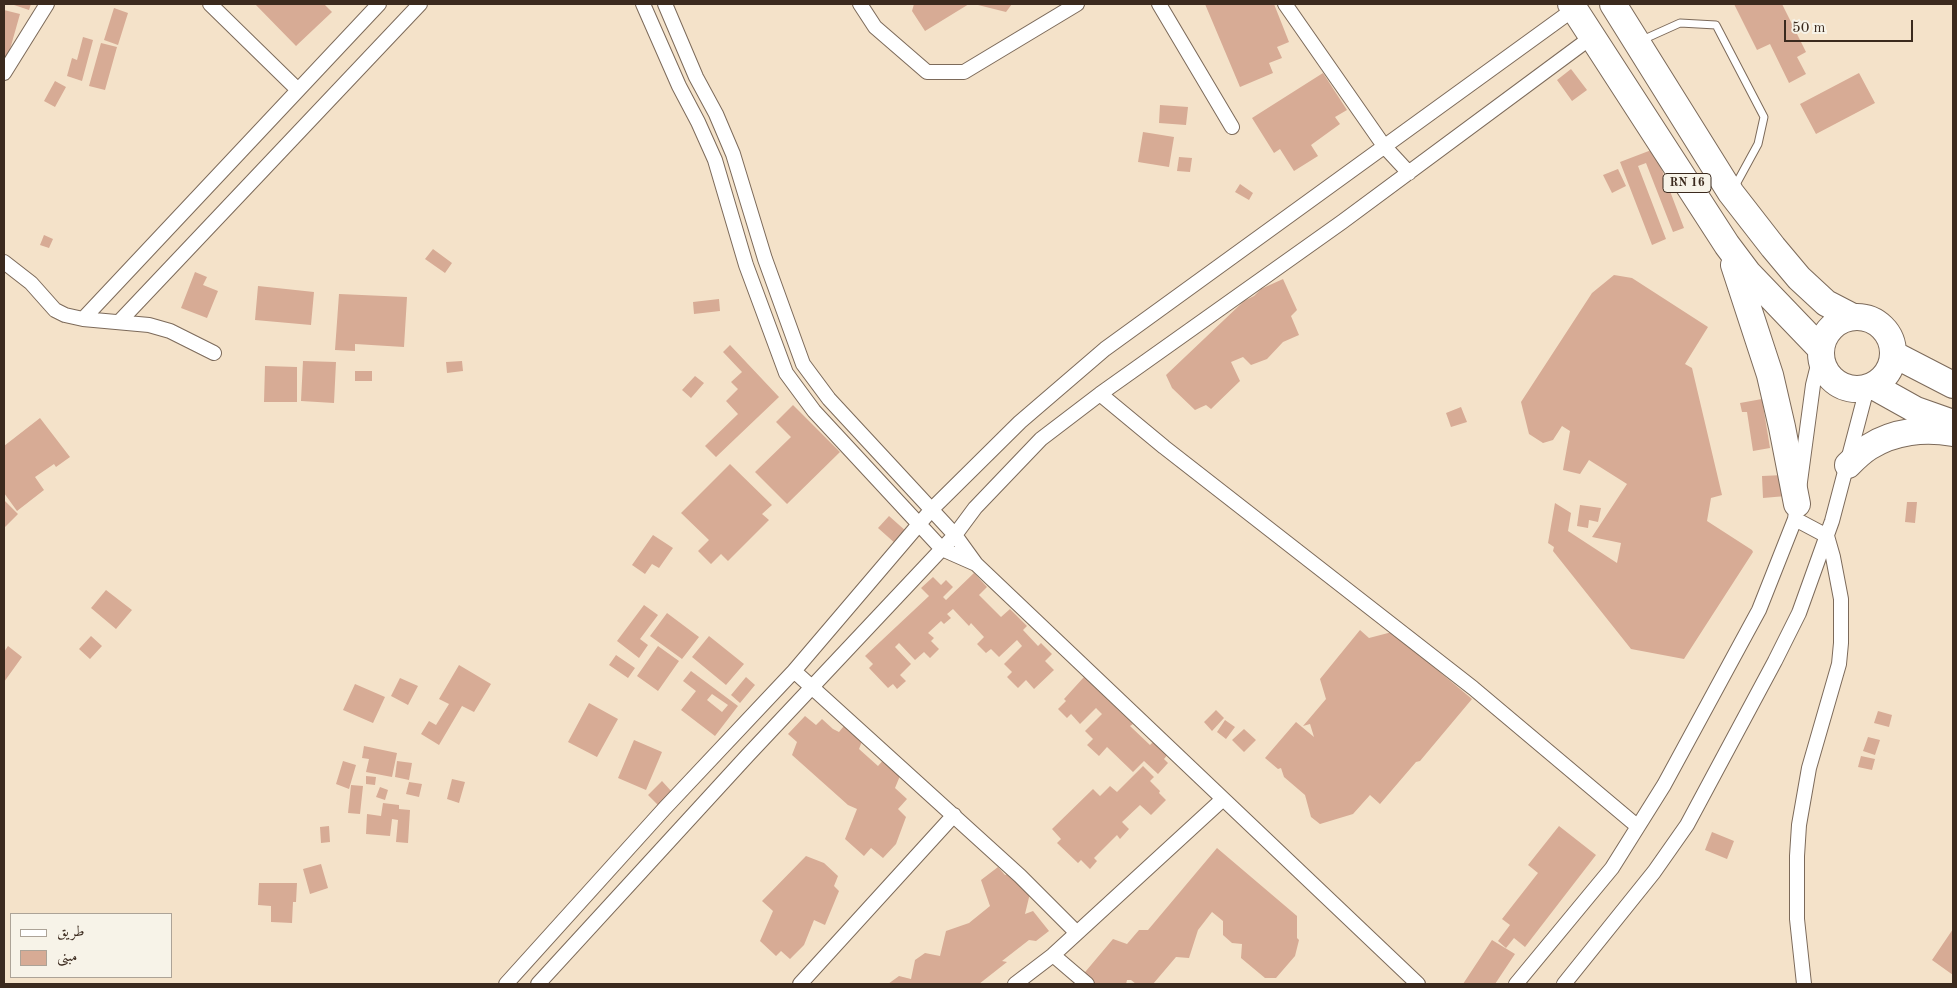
<!DOCTYPE html>
<meta charset="utf-8">
<style>
body{margin:0}
#map{position:relative;width:1957px;height:988px;overflow:hidden;background:#f4e2c9;font-family:"Old Standard TT",Amiri,serif}
canvas{display:block}
.frame{position:absolute;inset:0;border:5px solid #3b2a1e;pointer-events:none}
.legend{position:absolute;left:10px;top:913px;width:162px;height:65px;box-sizing:border-box;background:#f7f3e8;border:1px solid #aca397;margin:0;padding:6px 9px;list-style:none;font-size:15px;color:#3b2a1e}
.legend li{display:flex;align-items:center;gap:10px;height:25px}
.legend b{width:25px;border:1px solid #aca397}
.scale{position:absolute;left:1784px;top:20px;width:129px;height:22px;box-sizing:border-box;border:2px solid #3b2a1e;border-top:0;padding-left:6px;font-size:15px;line-height:18px;white-space:nowrap;color:#3b2a1e;-webkit-text-stroke:4px #f7f3e8;paint-order:stroke}
</style>
<div id="map">
<canvas width="1957" height="988"></canvas>
<div class="frame"></div>
<ul class="legend">
<li><b style="height:6px;background:#fff"></b>طريق</li>
<li><b style="height:14px;background:#d7ab95"></b>مبنى</li>
</ul>
<div class="scale">50 m</div>
</div>
<script>
const g = document.querySelector('canvas').getContext('2d');
g.lineJoin = 'round';
function paint(path, color) {
  g.fillStyle = color;
  g.fill(path, 'evenodd');
}
function stroke(path, color, width, dash) {
  g.strokeStyle = color;
  g.lineWidth = width;
  g.lineCap = dash ? 'butt' : 'round';
  g.setLineDash(dash || []);
  g.stroke(path);
}
function write(font, color, halo, rows, align = 'center') {
  g.font = font + ' "Old Standard TT",serif';
  g.lineWidth = 4;
  g.setLineDash([]);
  g.textBaseline = 'middle';
  g.strokeStyle = halo;
  g.fillStyle = color;
  for (const [text, x, y, turn = 0] of rows) {
    g.save();
    g.translate(x, y);
    g.rotate((+turn || 0) * Math.PI / 180);
    g.textAlign = isNaN(turn) ? turn : align;
    if (halo) g.strokeText(text, 0, 0);
    g.fillText(text, 0, 0);
    g.restore();
  }
}
paint(new Path2D(`
 M11,4H31L29,10Z
 M255,4H324L332,12L296,46Z
 M914,4H969L925,31L912,11Z
 M974,4H1012L1006,12Z
 M1205,4H1274L1289,42L1277,47L1282,58L1269,63L1273,73L1240,87Z
 M1734,4H1782L1806,52L1797,57L1806,74L1789,83L1770,44L1757,50Z
 M114,8L128,13L118,45L104,40Z
 M4,10L20,14L5,67L4,66Z
 M83,37L93,40L82,81L67,76L72,58L77,60Z
 M101,43L117,47L105,90L89,86Z
 M1571,69L1587,90L1572,101L1557,80Z
 M1323,73L1347,110L1335,117L1340,124L1311,145L1318,156L1294,171L1280,149L1274,153L1252,118Z
 M1859,73L1875,103L1816,134L1800,104Z
 M55,81L66,87L55,107L44,101Z
 M1160,105L1188,107L1186,125L1159,123Z
 M1143,132L1174,137L1169,167L1138,162Z
 M1654,149L1684,228L1673,232L1646,163L1638,166L1666,239L1652,245L1620,162Z
 M1179,157L1192,158L1190,172L1177,171Z
 M1618,169L1626,186L1612,193L1603,175Z
 M1240,184L1253,193L1249,200L1235,192Z
 M44,235L53,239L49,248L40,245Z
 M433,249L452,263L445,273L425,259Z
 M195,272L207,277L203,285L218,291L207,318L181,308Z
 M1614,275L1632,278L1708,327L1685,364L1692,368L1722,495L1711,498L1707,521L1752,550L1753,552L1684,659L1631,649L1553,551L1554,547L1548,543L1555,503L1571,513L1568,531L1617,563L1621,543L1592,537L1627,484L1589,460L1580,474L1563,470L1570,431L1562,426L1553,440L1543,443L1529,434L1521,402L1592,293Z
 M1283,279L1297,310L1291,316L1299,335L1283,342L1267,359L1251,365L1243,357L1231,362L1240,381L1211,409L1206,405L1195,410L1172,388L1166,375L1244,301L1254,296L1261,289Z
 M258,286L314,292L311,325L255,320Z
 M339,294L407,297L404,347L355,344V351L335,350Z
 M719,299L720,311L694,314L693,302Z
 M730,345L779,397L716,457L705,446L738,414L726,401L738,389L731,382L742,372L723,352Z
 M303,361L336,362L334,403L301,401Z
 M462,361L463,371L447,373L446,362Z
 M265,366L297,367V402H264Z
 M355,371H372V381H355Z
 M695,376L704,383L691,398L682,390Z
 M1762,399L1770,448L1753,451L1747,412H1742L1740,403Z
 M793,405L840,452L787,504L755,472L791,437L776,422Z
 M1461,407L1467,422L1451,427L1446,413Z
 M40,418L70,457L56,467L54,464L35,477L44,490L17,511L4,493V446Z
 M730,464L772,505L762,514L769,520L728,561L721,554L711,564L698,551L709,540L681,513Z
 M1784,475L1786,496L1763,498L1762,476Z
 M4,500L18,514L4,528Z
 M1907,502H1917L1915,523L1905,522Z
 M1580,505L1601,508L1598,522L1589,520L1588,528L1577,526Z
 M889,516L907,532L896,544L878,528Z
 M653,535L673,548L659,568L652,564L645,574L632,565Z
 M974,573L987,587L979,595L1001,617L1010,609L1027,626L1023,630L1038,646L1041,643L1052,654L1045,661L1054,670L1034,689L1026,680L1018,688L1007,677L1012,672L1004,664L1022,646L1017,640L999,657L991,649L986,653L977,644L984,637L971,623L969,626L953,609L947,614L951,618L944,624L941,621L928,633L934,638L931,641L939,649L930,658L924,652L915,660L899,643L895,647L911,664L900,675L906,681L897,689L893,684L888,688L869,668L873,664L865,656L929,596L921,588L933,577L941,585L946,580L953,587L943,597L946,600Z
 M106,590L132,610L116,629L91,608Z
 M644,605L658,615L640,639L648,645L639,658L617,641Z
 M667,613L699,637L682,659L650,636Z
 M1360,630L1369,638L1392,632L1472,699L1420,761L1416,762L1380,804L1370,795L1353,814L1320,824L1311,817L1305,795L1284,777L1281,768L1278,769L1265,758L1296,722L1314,737L1310,724L1303,726L1326,699L1320,679Z
 M91,636L102,646L90,659L79,649Z
 M709,636L744,664L726,685L692,657Z
 M8,646L22,657L4,682V652Z
 M658,646L679,661L658,691L637,676Z
 M616,655L635,668L628,678L609,665Z
 M459,665L491,684L474,712L462,706L439,745L421,734L429,721L436,725L449,704L439,699Z
 M691,671L738,706L715,736L681,710L696,691L683,681ZM712,694L728,705L722,712L707,700Z
 M746,677L755,685L740,703L731,695Z
 M1084,677L1133,724L1130,726L1150,745L1154,741L1168,754L1164,759L1168,763L1158,774L1144,761L1133,772L1107,747L1099,756L1087,745L1093,739L1085,731L1102,714L1096,708L1080,724L1071,714L1067,718L1058,709L1066,701L1064,699Z
 M400,678L418,686L408,705L391,696Z
 M355,684L385,697L373,723L343,710Z
 M589,703L618,719L597,757L568,742Z
 M1216,710L1224,718L1212,731L1204,722Z
 M1878,711L1892,715L1889,727L1874,723Z
 M805,716L816,725L822,719L833,729L839,732L848,721L864,736L859,749L878,766L886,757L902,771L895,788L907,799L898,809L906,817L896,844L883,858L871,848L864,856L845,839L857,809L848,805L792,755L797,742L788,734Z
 M1225,720L1235,727L1226,739L1217,732Z
 M1244,729L1256,740L1244,752L1232,740Z
 M1868,737L1880,740L1875,755L1863,751Z
 M634,740L662,752L646,790L618,778Z
 M364,746L397,753L392,777L366,772L369,759L362,758Z
 M1861,756L1875,759L1872,770L1858,767Z
 M343,761L356,765L349,789L336,784Z
 M397,761L412,763L409,780L395,777Z
 M1143,766L1154,777L1150,781L1160,791L1159,793L1166,800L1151,815L1140,805L1122,822L1129,829L1120,839L1117,835L1094,858L1097,861L1090,869L1081,860L1078,863L1057,843L1061,839L1052,829L1093,789L1100,796L1110,786L1117,792Z
 M366,776L376,777L375,785L366,784Z
 M452,779L465,782L459,803L447,799Z
 M662,781L672,792L658,805L648,795Z
 M409,782L422,784L419,797L406,794Z
 M351,785L363,786L360,814L348,813Z
 M380,787L388,790L385,800L376,797Z
 M383,803L399,805V809L410,810L408,843L396,842L398,820L392,819L390,836L366,834L367,814L381,816Z
 M329,826L330,842L321,843L320,827Z
 M1559,826L1596,855L1525,947L1514,938L1506,948L1498,941L1510,925L1502,919L1538,873L1528,865Z
 M1712,832L1734,841L1727,859L1705,850Z
 M1217,848L1297,916V938L1299,940L1295,956L1276,978H1265L1241,958L1242,944L1232,943L1223,935V921L1212,912L1198,930L1189,958L1176,957L1153,984H1136L1131,980H1127L1126,984H1075L1113,939L1127,944L1139,930H1148Z
 M806,856L824,863L838,876L834,886L839,891L825,925L814,920L804,945L790,959L781,951L776,956L760,941L773,911L762,901Z
 M321,864L328,888L310,894L303,869Z
 M998,867L1005,875L1020,870L1032,885L1025,914L1033,911L1049,931L1036,941L1029,940L1002,961L1007,962L979,984H888L899,976L911,979L915,960L925,953L940,956L946,931L969,923L990,906L981,880Z
 M259,883H297L296,902H293L292,923L271,922V906L258,905Z
 M1953,929V975L1932,960Z
 M1492,940L1515,954L1495,984H1463Z`), '#d7ab95');
const lane = new Path2D(`
 M1640,41L1680,23L1716,25L1764,117L1758,144L1734,188`);
const street = new Path2D(`
 M210,4L298,90
 M643,4L679,86L698,122L715,160L746,265L786,373L814,411L942,549L976,564
 M665,4L696,77L716,114L733,154L765,259L803,364L829,399L955,535L976,564L1418,984
 M860,4L875,27L927,72H964L1077,4
 M1159,4L1232,127
 M1285,4L1384,146L1409,173
 M4,73L47,4
 M4,262L31,283L55,310L65,315L83,319L149,325L170,331L214,353
 M83,319L379,4
 M119,322L420,4
 M1100,394L1164,447L1473,688L1637,826
 M1795,519L1827,536L1833,557L1841,599V643L1839,664L1809,768L1799,825L1797,856V919L1804,984
 M794,671L1020,876L1077,933
 M1053,955L1087,984
 M506,984L664,809L794,671L932,509L1020,422L1105,349L1574,9
 M538,984L748,755L955,535L975,508L1041,439L1100,394L1342,222L1593,36
 M800,984L954,815
 M1015,984L1053,955L1223,799
 M1516,984L1612,868L1664,785L1759,610L1795,519L1813,385L1820,357
 M1564,984L1654,872L1687,825L1775,661L1799,613L1832,521L1867,388`);
const highway = new Path2D(`
 M1571,4L1727,245L1748,273L1820,348
 M1613,4L1731,193L1773,247L1799,278L1826,303L1853,317
 M1734,265L1770,375L1782,427L1797,504
 M1821 353a36 36 0 1 1 72 0a36 36 0 1 1-72 0Z
 M1893,354L1953,385
 M1873,386L1916,410L1953,423
 M1848,465C1854,459 1861,452 1869,447C1894,431 1925,428 1953,433`);
stroke(lane, '#7c6a5a', 9);
stroke(street, '#7c6a5a', 16);
stroke(highway, '#7c6a5a', 28);
stroke(lane, '#fff', 7);
stroke(street, '#fff', 14);
stroke(highway, '#fff', 26);
for (const [x, y, w] of [
 [1687,183,48]
]) {
  const box = new Path2D();
  box.roundRect(x - w / 2, y - 9.5, w, 19, 4);
  g.fillStyle = '#f7f3e8';
  g.fill(box);
  stroke(box, '#3b2a1e', 1);
}
write('bold 12px', '#3b2a1e', null, [
 ["RN 16",1687,183]
]);
</script>
